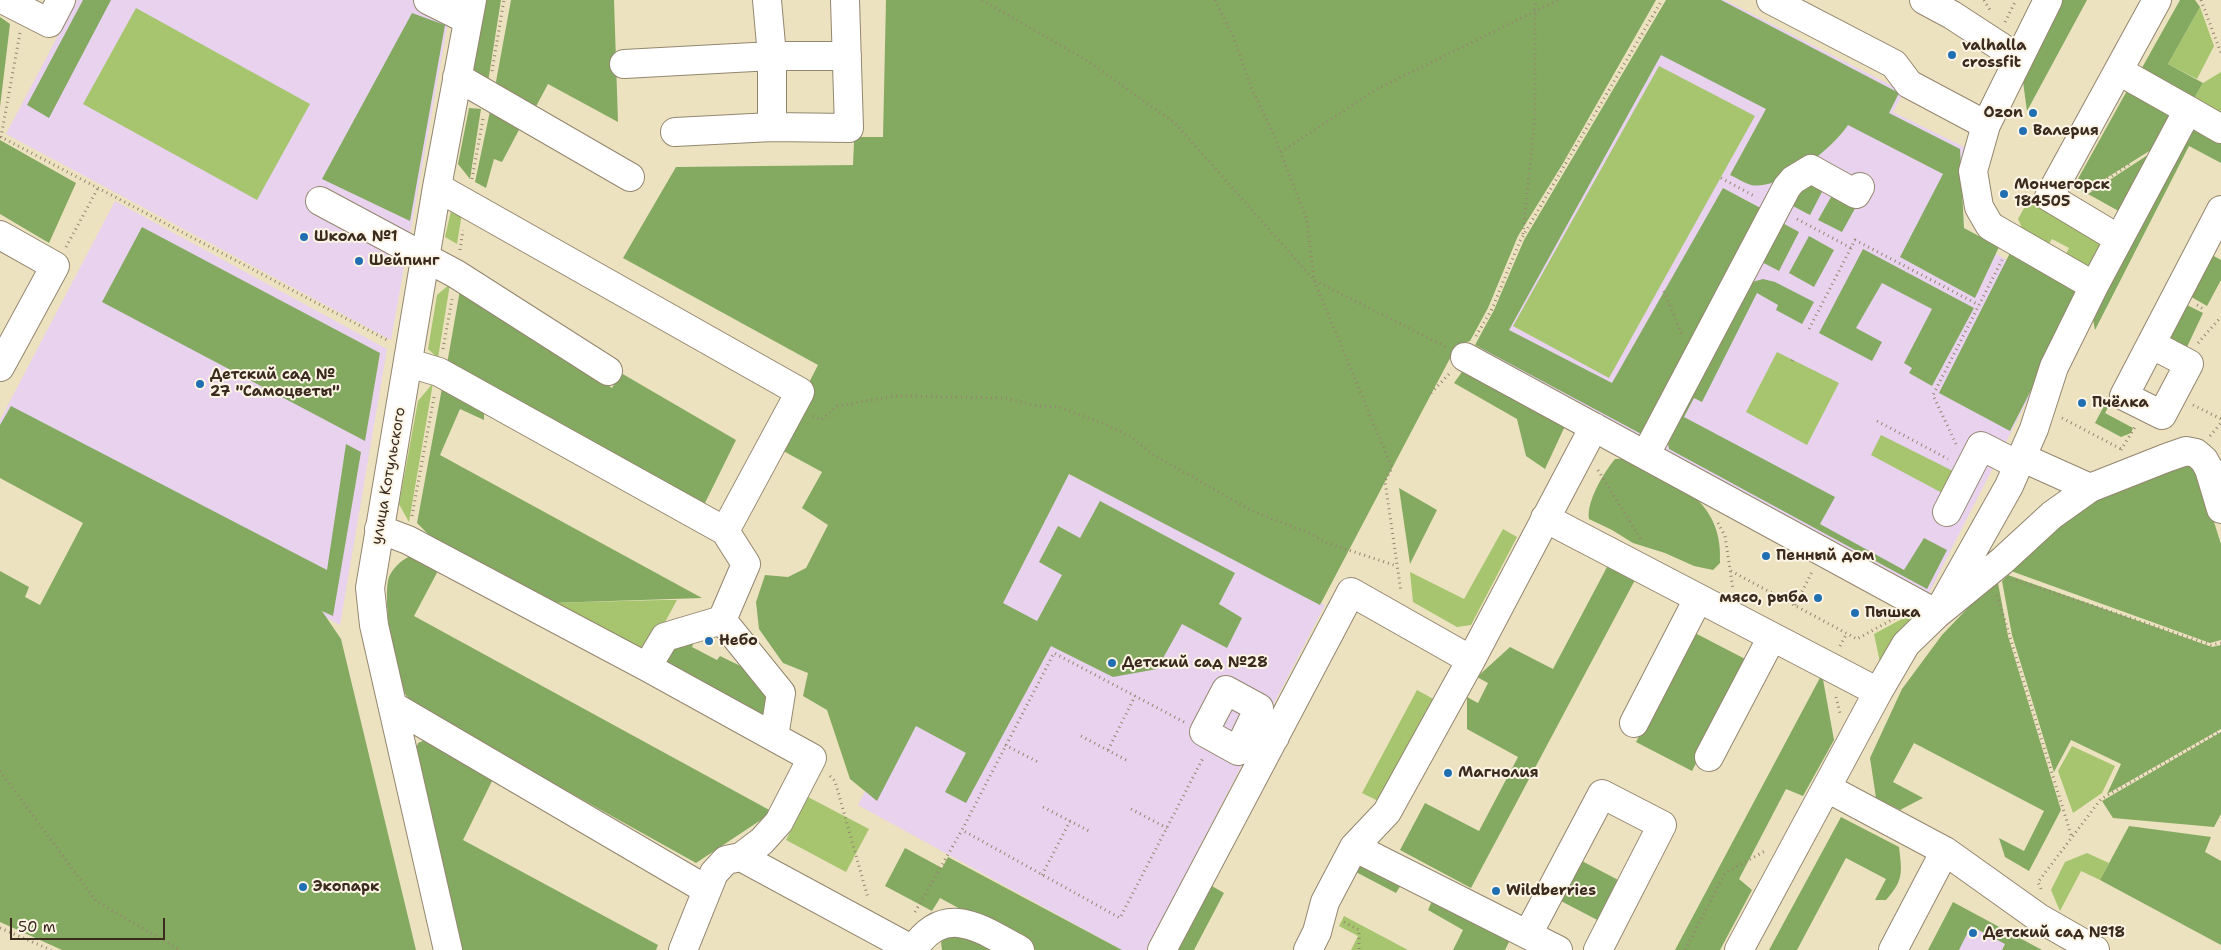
<!DOCTYPE html>
<meta charset="utf-8">
<style>
body{margin:0}
#map{position:relative;width:2221px;height:950px;overflow:hidden;background:#ece2c0;font-family:"Shantell Sans",sans-serif}
canvas{display:block}
.scale{position:absolute;left:10px;top:918px;width:155px;height:22px;box-sizing:border-box;border:2px solid #3b2a1e;border-top:0;padding-left:6px;font-size:15px;line-height:18px;white-space:nowrap;color:#3b2a1e;-webkit-text-stroke:4px #fcf5e5;paint-order:stroke}
</style>
<div id="map">
<canvas width="2221" height="950"></canvas>
<div class="scale">50 m</div>
</div>
<script>
const g = document.querySelector('canvas').getContext('2d');
g.lineJoin = 'round';
function paint(path, color) {
  g.fillStyle = color;
  g.fill(path, 'evenodd');
}
function stroke(path, color, width, dash) {
  g.strokeStyle = color;
  g.lineWidth = width;
  g.lineCap = dash ? 'butt' : 'round';
  g.setLineDash(dash || []);
  g.stroke(path);
}
function write(font, color, halo, rows, align = 'center') {
  g.font = font + ' "Shantell Sans",sans-serif';
  g.lineWidth = 4;
  g.setLineDash([]);
  g.textBaseline = 'middle';
  g.strokeStyle = halo;
  g.fillStyle = color;
  for (const [text, x, y, turn = 0] of rows) {
    g.save();
    g.translate(x, y);
    g.rotate((+turn || 0) * Math.PI / 180);
    g.textAlign = isNaN(turn) ? turn : align;
    if (halo) g.strokeText(text, 0, 0);
    g.fillText(text, 0, 0);
    g.restore();
  }
}
paint(new Path2D(`
 M77,0H452L391,340L6,134Z
 M1671,0H1725L1904,92L1893,112L1964,147L1959,234L2079,299L1928,595L1480,350Z
 M115,201L387,349L340,625L0,445V420Z
 M1035,457L1325,605L1146,950H1122L858,805Z
 M1961,915L2028,950H1943Z`), '#e8d2ee');
paint(new Path2D(`
 M2200,7L2214,46L2197,79L2168,64Z
 M136,8L310,104L257,200L83,104Z
 M1659,66L1755,116L1609,378L1513,326Z
 M2221,72V118L2192,102L2203,83Z
 M2028,201L2106,243L2090,267H2082L2064,258L2069,248L2052,239L2046,249L2025,235L2018,219Z
 M453,202L463,207L457,244L445,237Z
 M450,284L438,358L428,349L437,295Z
 M1777,352L1839,383L1807,445L1746,412Z
 M433,383L409,522L399,504L418,401Z
 M1881,435L1955,472L1944,494L1871,455Z
 M1503,529L1517,537L1471,625L1457,627L1413,602L1410,572L1464,599Z
 M662,600H677L647,655L550,603Z
 M1915,612L1919,615L1881,667L1874,634Z
 M1417,690L1437,701L1382,803L1362,793Z
 M2072,746L2115,766L2102,793L2073,813L2058,771Z
 M808,797L869,829L846,872L786,840Z
 M2087,853L2109,863L2100,880L2081,871L2060,911L2051,890L2065,862Z
 M1344,916L1408,950H1351L1358,936L1339,926Z`), '#a6c56e');
paint(new Path2D(`
 M83,0H111L49,118L27,105Z
 M485,0H501L488,82L472,71Z
 M511,0H614L618,122L548,84L533,112L495,87Z
 M886,0H1656L1562,165L1518,236L1488,308L1470,341L1457,345L1320,605L1069,474L1003,603L1037,621L1062,575L1039,562L1058,526L1080,538L1100,501L1235,573L1219,604L1242,618L1227,648L1182,624L1157,669L1113,677L1051,646L966,803L945,792L966,753L916,726L877,801L850,779L827,710L803,696L808,673L783,663L759,629L756,602L765,575L788,577L806,568L828,525L802,508L822,472L776,447L818,365L623,258L676,167L853,165L854,142L859,137H883Z
 M1666,0H1721L1899,93L1889,113L1960,149L1964,228L1999,247L1975,298L1900,257L1943,174L1848,125C1833,148 1781,191 1751,185C1744,183 1737,178 1730,175L1766,109L1661,55L1509,330L1612,383L1723,188L1768,212L1645,436L1475,345L1494,310L1524,240Z
 M2056,0H2087L2027,111L2021,67Z
 M2180,0H2195L2200,7L2168,64L2203,83L2192,102L2139,73Z
 M412,13L445,25L410,221L322,179Z
 M0,17L10,24L0,107Z
 M2129,87L2178,113L2162,143L2084,192L2074,186Z
 M469,108L481,109L470,179L458,164Z
 M490,111L520,128L502,162L494,159L486,188L475,182Z
 M2188,124L2221,141V163L2189,146L2095,330L2092,314Z
 M0,140L76,183L49,243L0,214Z
 M2160,147L2124,214L2088,194Z
 M1801,177L1824,188L1810,215L1787,203Z
 M1835,190L1858,203L1842,232L1818,220Z
 M1777,220L1799,232L1779,271L1756,259Z
 M142,227L380,353L365,441L102,302Z
 M1809,236L1834,250L1814,287L1789,273Z
 M1863,249L1974,308L1932,386L1909,373L1912,368L1904,363L1932,309L1882,283L1856,328L1882,342L1872,361L1819,333Z
 M2011,251L2083,290L2010,431L1939,393Z
 M2210,254L2221,260V280L2207,306L2188,295Z
 M1763,279L1775,282L1814,302L1802,324L1776,310L1778,305L1757,293L1702,402L1694,398L1684,417L1835,497L1820,524L1904,570L1924,538L1947,550L1927,589L1669,449L1667,437L1747,286L1752,282Z
 M460,290L612,388L621,373L736,440L704,505L447,364Z
 M2183,303L2203,313L2187,347L2166,336Z
 M1464,369L1565,426L1545,469L1526,456L1517,419L1454,383Z
 M442,388L484,408V420L460,409L440,455L702,598L550,603L434,540L417,523Z
 M2106,402L2109,406L2105,413L2133,428L2131,433L2121,437L2095,423Z
 M11,406L327,570L346,444L361,452L333,616L322,611L341,639L416,950H62L0,922V571L29,587L25,597L40,605L83,523L0,478V425Z
 M1636,458C1679,484 1724,503 1720,563L1713,570L1694,566L1665,553L1633,543L1612,530L1589,519C1586,502 1604,472 1615,459Z
 M2195,462L2221,544V640L2210,643L2011,571L2050,530L2098,498Z
 M1399,488L1437,510L1410,564Z
 M414,554L440,567L414,616L773,812L696,863L420,709C415,704 407,698 404,692C394,673 382,597 389,577C394,566 403,559 414,554Z
 M1607,567L1635,580L1471,888L1400,850L1425,803L1479,831L1518,757L1467,729V697L1478,703L1488,683L1477,677L1510,647L1553,669Z
 M2008,575L2212,647L2221,645V729L2107,794L2121,764L2071,740L2054,772L2012,635L2002,581Z
 M1998,583L2008,636L2061,810L2029,871L2005,857L1999,838L2024,851L2044,811L1914,743L1893,782L1923,798L1900,810L1876,798L1870,758L1902,689L1942,635L1982,593Z
 M1695,633L1749,661L1692,771L1636,742Z
 M697,635L692,647L717,660L720,656L757,674L776,694L768,728L656,666L669,641Z
 M1822,674L1834,740L1803,796L1786,789L1739,879L1752,890L1720,950H1675Z
 M2221,732V814L2214,827L2113,818L2102,801Z
 M425,740L494,777L463,840L658,945L656,950H457L415,752L418,743Z
 M1841,817L1899,847C1902,872 1904,880 1886,900H1875L1886,879L1846,858L1797,950H1769Z
 M2129,826L2211,837L2205,852L2221,861V945L2100,880Z
 M905,848L942,868L948,857L1122,950H1036L940,898L932,911L885,886Z
 M1358,856L1404,880L1396,893L1352,870Z
 M1580,860L1624,883L1603,923L1559,900Z
 M1212,886L1224,893L1194,950H1170Z
 M1433,899L1510,940L1505,950H1453L1463,930L1428,910Z
 M1953,902L2042,950H2002L2005,944L1971,926L1959,950H1928Z
 M954,930L1005,950H942L941,942Z`), '#84aa61');
const minor = new Path2D(`
 M4,0L49,23L61,0
 M428,0L468,20
 M767,0L772,56V127
 M1771,0L1894,64L1909,84L1986,125
 M1924,0L1952,15L2018,58
 M2048,0L1986,125L1973,171L1979,207L1990,226L2094,286
 M624,64L772,56H847
 M2119,71L2188,110
 M457,77L630,177
 M675,132L772,127L849,128L845,0
 M320,201L456,274L608,371
 M0,235L55,266L0,367
 M2119,239L2049,197L2157,0
 M2151,344L2189,364L2162,415L2124,396L2221,210
 M1465,357L1937,614L2009,486L2034,429L2054,367L2094,286L2188,110L2221,129
 M409,363L439,372L725,531L800,392L437,187
 M1646,454L1787,187L1793,180L1811,169L1856,194L1860,187
 M2021,457L2090,488
 M1947,512L1981,446L2018,465
 M1545,518L1878,692
 M379,529L408,540L647,667L812,758L779,822L762,841L741,857
 M722,620L781,693L774,737
 M647,667L665,637L722,620L746,564L725,531
 M393,706L707,890
 M1634,723L1698,599
 M1251,724L1259,708L1226,690L1204,732L1238,751L1251,724L1275,737
 M1709,757L1772,637
 M1827,788L1945,851L2039,918L2095,950
 M1354,847L1558,950
 M1528,934L1602,794L1662,825L1598,950
 M448,950L374,625L370,588L437,187L472,0
 M683,950L714,873L726,860L741,857L913,950
 M913,950C945,901 981,929 1020,950
 M1162,950L1351,592L1471,660
 M1308,950L1317,932L1325,902L1354,847L1387,812L1471,660L1594,427
 M1739,950L1878,692L1906,644L1937,614L2002,561L2052,515L2090,488L2166,458L2186,451L2196,453L2204,460L2209,469L2221,509
 M1893,950L1945,851`);
stroke(minor, '#94866f', 30);
stroke(new Path2D(`
 M982,0L1086,60L1175,123L1314,280L1446,347
 M1215,0L1233,36L1252,89L1273,133L1307,220L1314,280L1392,468L1385,481L1401,592
 M1984,0L1990,10
 M2201,0L2221,53
 M2005,22L2016,0
 M20,33L1,137L389,341
 M492,71L504,0
 M1281,152L1375,90L1558,0
 M1721,178L1756,197
 M472,179L483,119
 M2087,193L2131,163
 M1797,219L1851,248
 M1523,234L1535,117V0
 M66,247L98,188
 M460,250L463,230
 M1664,291L1682,335
 M2197,305L2205,310
 M1809,329L1855,240L1979,305
 M1476,336L1492,309L1520,241L1662,0
 M2198,343L2221,317
 M443,349L452,299
 M1792,361L1794,358
 M1431,393L1450,373
 M2193,405L2221,419
 M813,416L821,420L837,406L895,396L1005,398L1038,406L1059,407L1109,426L1131,437L1154,455L1252,511L1309,533L1327,543L1397,566
 M2062,418L2121,449
 M1877,421L1948,459
 M2210,436L2221,423
 M1956,444L1933,395L2002,260
 M2121,450L2135,427
 M1598,470L1642,541
 M412,516L434,397
 M1718,523L1725,536L1733,589
 M1731,571L1857,639L1895,618
 M2016,580L2211,645L2221,643
 M1997,595L2072,838
 M1795,605L1812,572
 M1840,646L1847,633
 M1836,697L1840,713
 M1184,722L1054,653L962,830L1120,918L1203,758
 M1081,736L1128,761
 M1005,745L1038,762
 M1108,750L1135,696
 M0,771L96,901L180,950
 M830,776L835,781L868,898
 M1043,807L1089,831
 M1131,809L1167,828
 M1042,875L1070,821
 M2041,889L2038,882L2101,799L2221,731
 M915,912L962,830
 M1344,922L1359,930V950
 M0,928L51,950
 M1685,950L1725,873L1765,851`), '#94866f', 3, [1, 4]);
stroke(minor, '#fff', 28);
for (const [x, y, r, color] of [
 [1952,55,5,"#1f6fb2"],
 [2033,113,5,"#1f6fb2"],
 [2023,131,5,"#1f6fb2"],
 [2004,194,5,"#1f6fb2"],
 [304,237,5,"#1f6fb2"],
 [359,261,5,"#1f6fb2"],
 [200,384,5,"#1f6fb2"],
 [2082,403,5,"#1f6fb2"],
 [1766,556,5,"#1f6fb2"],
 [1818,598,5,"#1f6fb2"],
 [1855,613,5,"#1f6fb2"],
 [709,641,5,"#1f6fb2"],
 [1112,663,5,"#1f6fb2"],
 [1448,773,5,"#1f6fb2"],
 [303,887,5,"#1f6fb2"],
 [1496,891,5,"#1f6fb2"],
 [1973,933,5,"#1f6fb2"]
]) {
  const dot = new Path2D();
  dot.arc(x, y, r, 0, 2 * Math.PI);
  g.fillStyle = color;
  g.fill(dot);
  stroke(dot, '#fcf5e5', 2);
}
write('bold 15px', '#3b2a1e', '#fcf5e5', [
 ["valhalla",1962,46],
 ["crossfit",1962,63],
 ["Ozon",2023,113,"right"],
 ["Валерия",2033,131],
 ["Мончегорск",2014,185],
 ["184505",2014,202],
 ["Школа №1",314,237],
 ["Шейпинг",369,261],
 ["Детский сад №",210,375],
 ["27 \"Самоцветы\"",210,392],
 ["Пчёлка",2092,403],
 ["Пенный дом",1776,556],
 ["мясо, рыба",1808,598,"right"],
 ["Пышка",1865,613],
 ["Небо",719,641],
 ["Детский сад №28",1122,663],
 ["Магнолия",1458,773],
 ["Экопарк",313,887],
 ["Wildberries",1506,891],
 ["Детский сад №18",1983,933]
], 'left');
write('15px', '#3b2a1e', '#fcf5e5', [
 ["улица Котульского",389,476,-80]
]);
</script>
